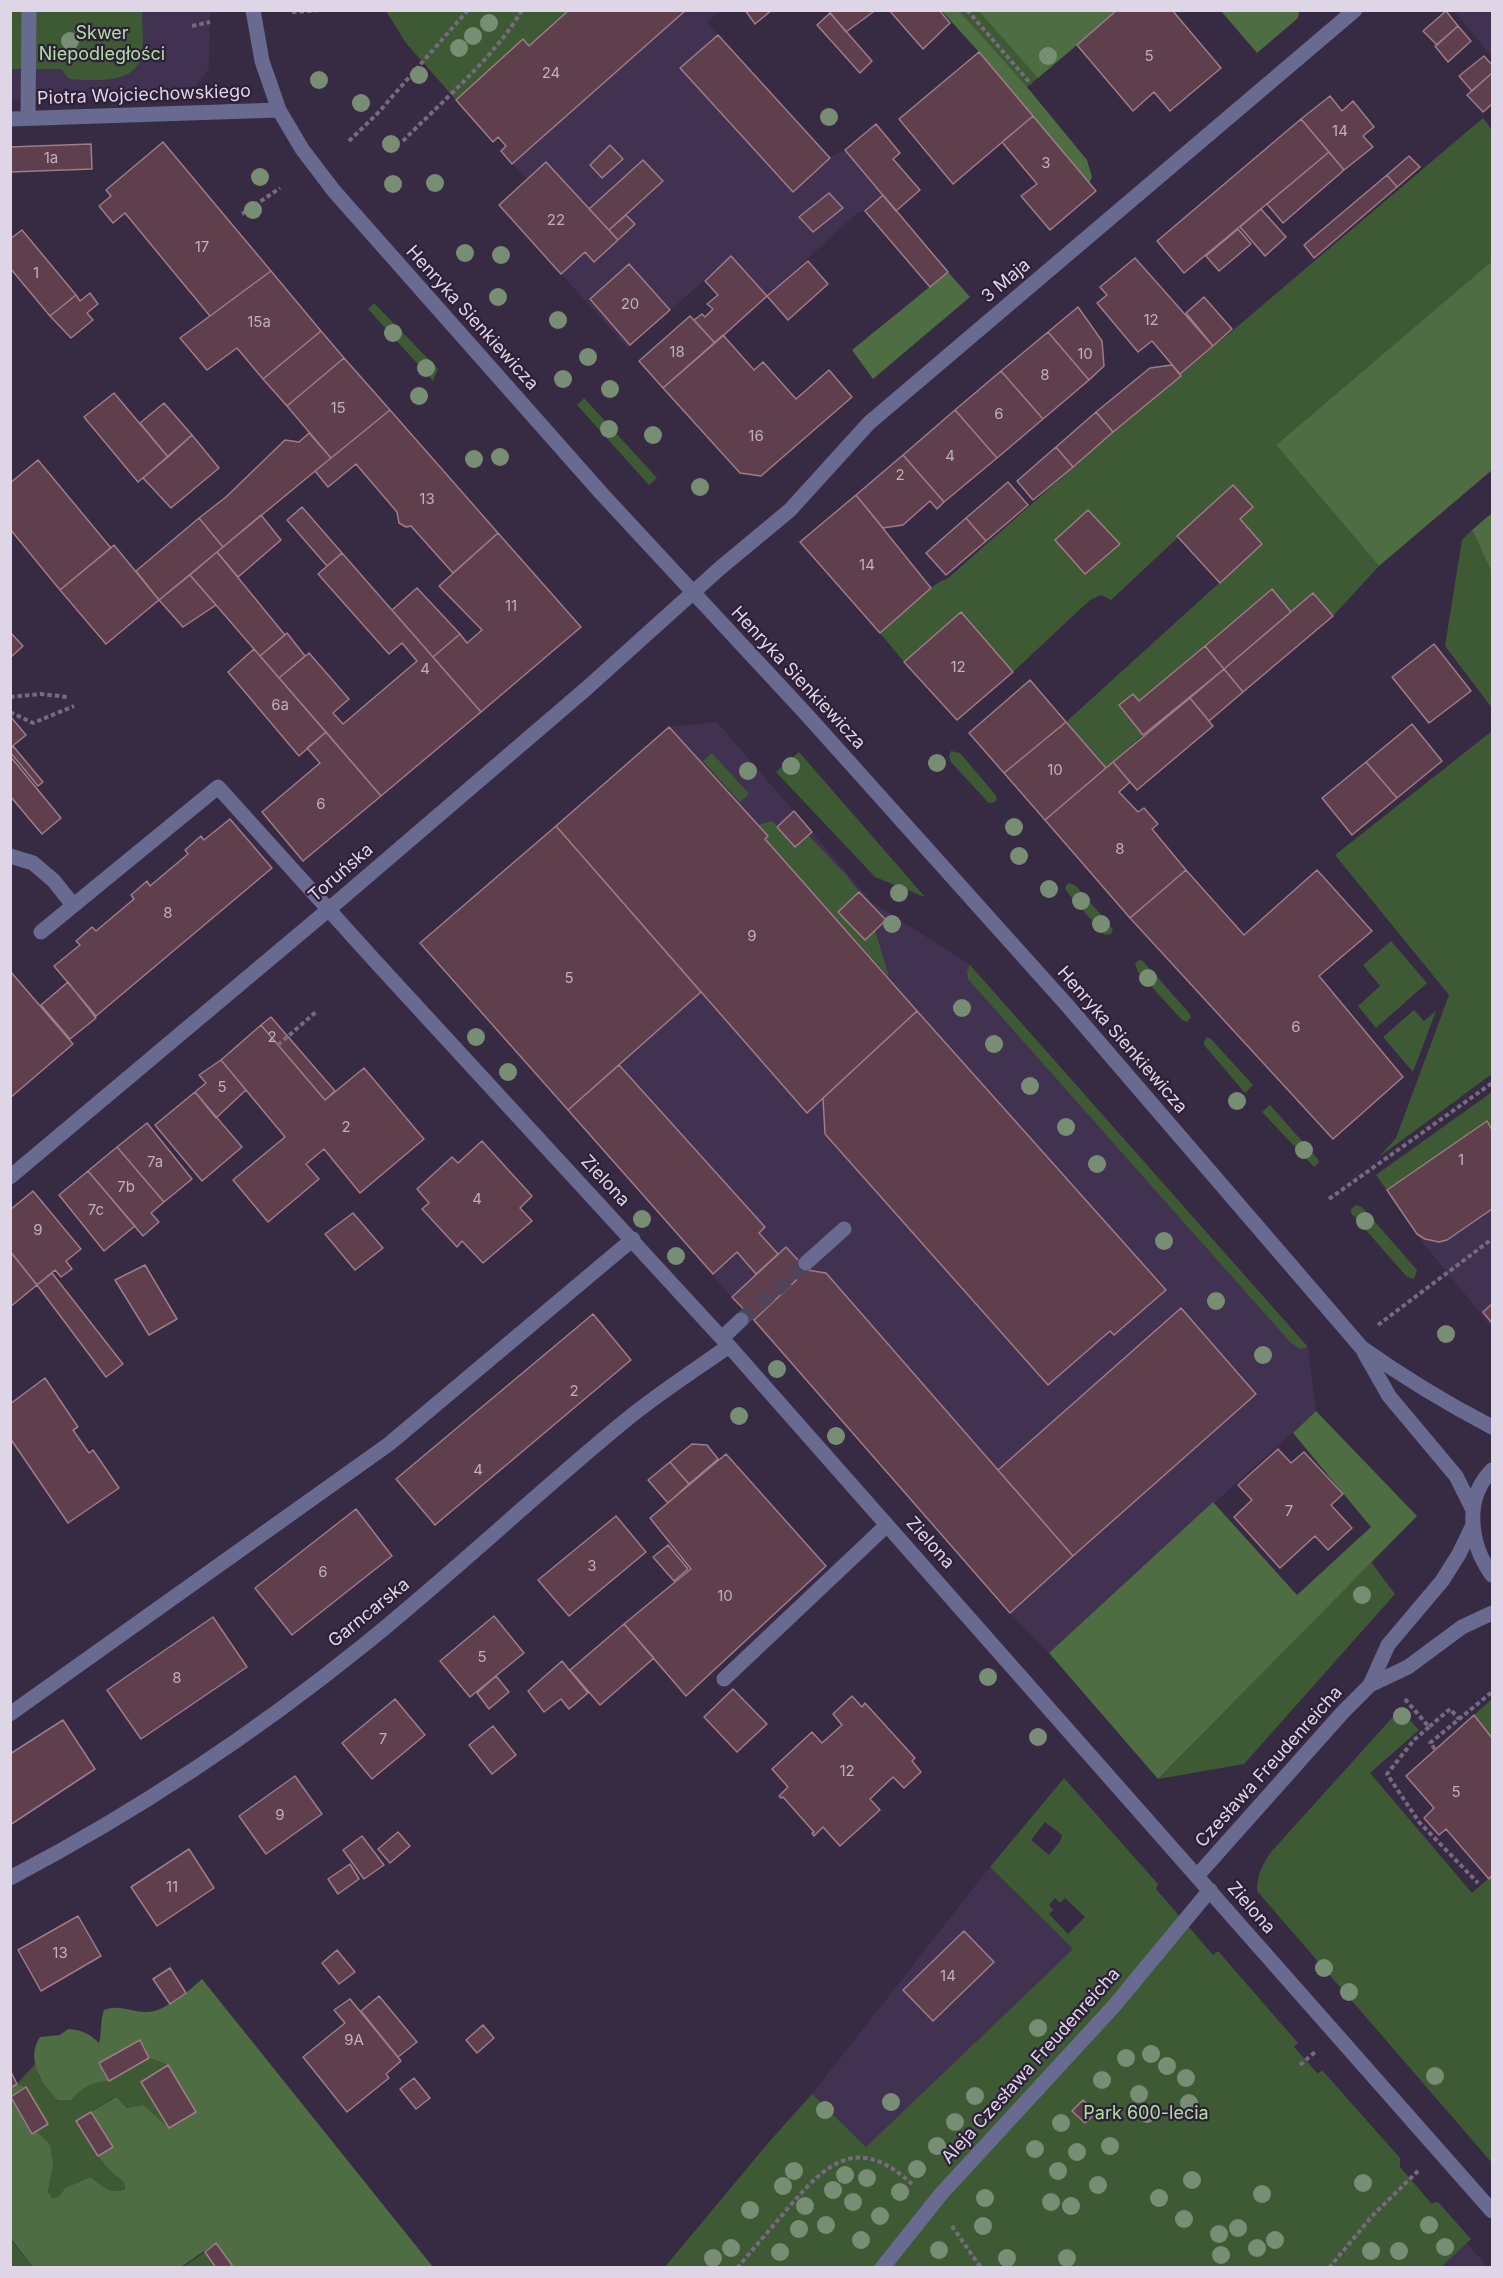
<!DOCTYPE html>
<meta charset="utf-8">
<style>
body{margin:0}
#map{position:relative;width:1503px;height:2278px;overflow:hidden;background:#372a43;font-family:Inter,sans-serif}
canvas{display:block}
.frame{position:absolute;inset:0;border:12px solid #ded6e6;pointer-events:none}
</style>
<div id="map">
<canvas width="1503" height="2278"></canvas>
<div class="frame"></div>
</div>
<script>
const g = document.querySelector('canvas').getContext('2d');
g.lineJoin = 'round';
function paint(path, color) {
  g.fillStyle = color;
  g.fill(path, 'evenodd');
}
function stroke(path, color, width, dash) {
  g.strokeStyle = color;
  g.lineWidth = width;
  g.lineCap = dash ? 'butt' : 'round';
  g.setLineDash(dash || []);
  g.stroke(path);
}
function write(font, color, halo, rows, align = 'center') {
  g.font = font + ' Inter,sans-serif';
  g.lineWidth = 4.5;
  g.setLineDash([]);
  g.textBaseline = 'middle';
  g.strokeStyle = halo;
  g.fillStyle = color;
  for (const [text, x, y, turn = 0] of rows) {
    g.save();
    g.translate(x, y);
    g.rotate((+turn || 0) * Math.PI / 180);
    g.textAlign = isNaN(turn) ? turn : align;
    if (halo) g.strokeText(text, 0, 0);
    g.fillText(text, 0, 0);
    g.restore();
  }
}
paint(new Path2D(`
 M10,11H210L209,68L196,86L181,93L11,100Z
 M569,11H721L707,22L718,35L829,158L845,150L883,195L865,211L857,213L767,296L731,256L628,348L499,205L527,179L501,151L506,146L498,137L493,142L456,100L523,39L529,46Z
 M1454,11H1492V57Z
 M717,722L872,902L970,965L1308,1347L1316,1411L1049,1653L1010,1613L420,943L669,727Z
 M1492,1092V1328L1417,1235L1376,1175Z
 M990,1867L1073,1949L866,2147L812,2094Z
 M1464,2240L1488,2267L1432,2268Z`), '#423251');
paint(new Path2D(`
 M11,11H142C142,24 144,40 142,53C138,86 92,80 69,79L61,69H11Z
 M386,11H569L529,46L523,40L456,100L406,43Z
 M942,11H1117L1027,87L979,52Z
 M1483,118L1492,130V261L1276,445L1379,566L1333,616L1314,593L1291,612L1271,589L1139,701L1133,694L1119,705L1143,735L1106,768L1066,722L1262,544L1240,519L1253,507L1233,486L1111,600L1101,595L1090,600L1013,672L961,613L904,662L880,633C893,622 933,581 947,579L1113,432Z
 M374,303L438,369L433,381L368,309Z
 M584,398L657,478L649,485L577,405Z
 M1472,530L1492,573V708L1445,646L1462,540Z
 M1492,731V1074L1379,1157L1396,1138L1449,995L1335,855Z
 M951,751L960,753L994,793L997,798L995,802L989,803L985,799L951,762L949,756Z
 M799,752L925,897L875,877L776,772Z
 M712,753L749,794L740,802L703,761Z
 M772,821L794,847L808,835L847,876L859,892L838,913L865,940L875,930L889,977L765,839L768,836L758,825Z
 M1068,883L1075,885L1109,924L1113,930L1111,934L1105,935L1101,931L1067,892L1065,888Z
 M1391,941L1427,983L1376,1028L1358,1006L1380,986L1363,965Z
 M1139,960L1143,961L1190,1014L1191,1018L1187,1022L1182,1020L1138,972L1135,964Z
 M970,965L1308,1347L1300,1349L1290,1342L968,979L967,971Z
 M1414,1010L1424,1021L1436,1011L1413,1072L1383,1037Z
 M1207,1037L1211,1039L1253,1085L1245,1093L1204,1045V1041Z
 M1492,1092V1130L1486,1121L1387,1190L1376,1175Z
 M1270,1105L1318,1159L1319,1162L1314,1167L1262,1112Z
 M1356,1205L1362,1207L1417,1270L1414,1279L1407,1277L1351,1213V1209Z
 M1371,1562L1395,1594L1244,1764L1158,1779Z
 M1492,1699V1738L1474,1715Z
 M1400,1709L1419,1730L1370,1773L1472,1893L1492,1875V2163L1257,1891C1257,1875 1262,1865 1271,1852Z
 M1064,1778L1158,1884L1156,1889L1213,1955L1218,1951L1298,2043L1294,2047L1318,2074L1322,2070L1400,2158V2167L1431,2203L1438,2202L1471,2239L1469,2241L1440,2268H664L769,2142L812,2094L866,2147L1073,1949L990,1867ZM1045,1822L1062,1835L1061,1840L1049,1855L1031,1840ZM1055,1898L1060,1903L1065,1898L1085,1917L1068,1934L1049,1914L1053,1910L1049,1905Z
 M149,2058L168,2065L141,2082L169,2128L143,2106L127,2108L115,2097L76,2121L111,2172L124,2182L125,2189C110,2196 102,2185 90,2177L65,2188L59,2196L53,2198L48,2192C53,2174 50,2144 36,2131L48,2124L26,2087L17,2084L36,2063L39,2077L70,2100L82,2088L93,2082L109,2081Z
 M10,2239L33,2267H11Z
 M205,2252L216,2267L181,2268Z`), '#3e5a35');
paint(new Path2D(`
 M942,11H959L1027,87L1087,160L1092,177L1089,183L979,52Z
 M979,11H1117L1038,78Z
 M1221,11H1299L1298,18L1257,53Z
 M1492,261V470L1379,566L1276,445Z
 M948,272L970,297L873,379L852,350Z
 M1492,513V573L1472,530Z
 M1316,1411L1417,1516L1158,1779L1049,1653L1213,1502L1297,1595L1371,1527L1293,1433Z
 M202,1979L433,2267H229L232,2265L216,2243L181,2267H33L11,2239V2088L17,2084L26,2087L11,2097L36,2131L50,2145L53,2164L48,2192L53,2198L59,2196L65,2188L90,2177C102,2185 110,2196 125,2189L124,2182L111,2172L98,2156L113,2147L91,2112L116,2097L127,2108L143,2105L169,2128L196,2112L168,2065L149,2058L139,2041L99,2063L109,2081C91,2082 83,2087 71,2100H58C42,2085 25,2059 40,2037L60,2035L68,2029C82,2030 89,2033 99,2043C102,2032 100,2021 104,2010C119,2004 131,2012 146,2012C163,2013 190,1990 202,1979Z`), '#4e6d43');
const building = new Path2D(`
 M569,10H686L512,164L501,151L506,146L498,137L493,142L456,100L523,39L529,46Z
 M745,10H772L755,24Z
 M828,10H872L873,12L846,32Z
 M889,10H939L950,23L923,49Z
 M1117,10H1172L1221,68L1170,111L1154,92L1133,111L1077,45Z
 M1446,11L1458,26L1437,45L1423,31Z
 M830,13L872,61L860,73L817,25Z
 M1458,26L1471,41L1448,62L1435,46Z
 M718,35L830,158L793,192L680,68Z
 M979,52L1033,116L953,184L899,119Z
 M1484,56L1492,65V73L1472,91L1459,76Z
 M1492,73V104L1483,112L1467,95Z
 M1330,96L1342,111L1353,101L1374,127L1363,136L1373,147L1344,170L1301,119Z
 M1033,116L1096,191L1050,230L1021,196L1037,184L1002,142Z
 M1301,119L1329,152L1184,273L1157,241Z
 M876,124L900,153L893,159L920,190L896,211L845,150Z
 M163,142L271,271L210,316L125,213L113,223L99,206L111,196L106,190Z
 M91,144L92,169L10,172V147Z
 M610,145L623,159L602,178L590,165Z
 M1329,152L1344,170L1283,223L1267,204Z
 M1409,156L1420,167L1397,187L1387,175Z
 M643,160L663,181L609,230L589,209Z
 M546,162L618,240L594,262L585,252L561,274L499,205Z
 M1387,175L1397,187L1314,258L1304,245Z
 M829,193L843,208L813,232L799,217Z
 M883,195L948,272L930,287L865,211Z
 M1261,209L1286,237L1265,256L1240,227Z
 M626,215L635,224L618,240L609,230Z
 M1238,229L1251,244L1219,271L1206,256Z
 M22,230L76,295L50,316L10,268V239Z
 M731,256L767,296L715,343L694,320L702,314L705,317L713,309L707,304L718,295L705,281Z
 M1135,258L1213,346L1180,374L1152,341L1138,352L1097,303L1107,295L1100,287Z
 M808,261L828,284L788,320L767,296Z
 M629,264L670,310L630,345L590,299Z
 M271,271L321,331L263,379L237,348L207,370L180,338Z
 M90,293L98,304L87,313L93,320L71,338L50,316L76,295L80,301Z
 M1204,297L1232,329L1213,346L1186,313Z
 M1078,307L1102,341L1104,366L1089,380L1048,332Z
 M690,316L715,343L663,388L639,361Z
 M321,331L344,358L287,406L263,379Z
 M1048,332L1089,380L1043,419L1001,371Z
 M723,335L754,370L763,362L796,399L829,370L852,397L761,476L740,473L663,388Z
 M344,358L390,410L331,458L287,406Z
 M1172,365L1181,376L1113,432L1096,412L1150,368Z
 M1001,371L1043,419L997,458L955,410Z
 M114,393L168,457L138,482L84,417Z
 M164,403L192,435L168,457L140,423Z
 M390,410L498,533L453,573L411,526L406,527L399,523L397,512L356,464L328,487L315,471Z
 M955,410L997,458L944,502L903,455Z
 M1096,412L1113,432L1073,467L1056,447Z
 M309,433L331,458L223,547L199,518L226,497L285,440L299,442Z
 M192,435L219,468L171,508L143,478Z
 M1056,447L1073,467L1033,500L1017,481Z
 M903,455L944,502L937,509L930,501L903,525L883,528L856,495Z
 M38,460L111,548L60,590L10,529V483Z
 M1008,482L1028,505L986,541L966,518Z
 M1233,485L1253,507L1240,519L1262,544L1220,583L1177,536Z
 M856,495L931,588L880,633L800,542Z
 M302,507L342,553L327,566L287,520Z
 M1088,510L1120,544L1085,574L1055,540Z
 M261,515L281,540L238,577L217,552Z
 M199,518L223,547L159,600L136,571Z
 M966,518L986,541L946,575L926,553Z
 M498,533L581,627L481,712L433,657L460,634L467,643L482,630L439,586Z
 M114,545L159,600L106,644L60,590Z
 M217,552L285,635L260,656L190,575Z
 M342,553L481,712L381,796L279,678L309,653L349,699L333,713L343,724L417,661L402,643L389,654L318,574Z
 M190,575L216,605L183,627L159,600Z
 M417,588L460,634L433,657L392,610Z
 M1272,589L1291,612L1224,669L1205,646Z
 M1313,593L1333,616L1243,692L1224,669Z
 M961,612L1013,672L957,720L904,662Z
 M10,632L23,646L10,658Z
 M287,633L305,656L279,678L260,656Z
 M1434,644L1471,691L1429,723L1392,677Z
 M1205,646L1224,669L1143,735L1119,705L1133,694L1139,701Z
 M254,649L326,732L299,756L228,672Z
 M1224,669L1243,692L1209,721L1190,698Z
 M1030,680L1066,722L1004,773L969,733Z
 M1190,698L1213,726L1137,790L1113,762Z
 M10,716L26,735L10,748Z
 M1066,722L1106,768L1045,820L1004,773Z
 M1412,724L1442,761L1397,798L1366,762Z
 M669,727L768,836L765,839L917,1011L807,1113L556,826Z
 M326,732L381,796L303,861L262,812L320,763L307,748Z
 M13,746L43,782L38,786L10,752Z
 M10,756L61,818L42,834L10,796Z
 M1113,762L1130,782L1119,792L1138,812L1144,808L1158,824L1152,829L1186,870L1130,918L1045,820Z
 M1366,762L1397,798L1352,835L1322,798Z
 M794,811L812,832L795,847L777,827Z
 M230,819L272,868L96,1016L54,966L80,945L76,941L92,927L96,931L134,899L131,895L147,881L150,886L188,854L185,850L201,836L204,840Z
 M556,826L701,992L568,1110L420,943Z
 M1186,870L1244,935L1317,870L1372,931L1319,976L1403,1077L1333,1139L1130,918Z
 M859,892L886,920L865,940L838,912Z
 M10,971L73,1044L10,1098Z
 M68,982L96,1018L70,1039L41,1005Z
 M917,1011L1166,1290L1114,1335L1110,1331L1048,1385L825,1134L823,1098Z
 M271,1017L335,1091L325,1100L261,1025Z
 M261,1025L325,1100L364,1068L424,1139L360,1193L324,1149L306,1164L319,1179L268,1222L233,1180L285,1137L221,1060Z
 M221,1060L246,1090L216,1118L195,1092L206,1083L199,1075Z
 M619,1065L765,1227L759,1233L778,1254L756,1274L737,1252L713,1274L568,1110Z
 M195,1092L242,1147L202,1181L155,1125Z
 M1487,1121L1492,1130V1209L1447,1240L1439,1242L1425,1239L1417,1234L1387,1190Z
 M147,1123L192,1179L164,1202L117,1147Z
 M482,1141L532,1196L520,1208L532,1221L483,1263L462,1241L457,1247L422,1209L429,1203L417,1189L452,1157L458,1163Z
 M117,1147L164,1202L151,1213L159,1222L143,1236L88,1171Z
 M88,1171L135,1226L104,1251L59,1195Z
 M33,1191L81,1249L66,1261L72,1269L61,1277L55,1270L37,1285L10,1251V1210Z
 M353,1213L383,1248L355,1270L325,1234Z
 M786,1247L807,1270L754,1320L732,1297Z
 M10,1251L37,1285L10,1307Z
 M145,1265L177,1319L149,1335L115,1280Z
 M807,1270L826,1273L1073,1556L1010,1613L754,1320Z
 M52,1273L123,1364L106,1377L37,1285Z
 M1492,1304V1323L1483,1312Z
 M1181,1308L1256,1394L1073,1556L998,1470Z
 M593,1314L631,1360L435,1525L396,1479Z
 M45,1378L78,1427L73,1430L89,1453L93,1450L119,1488L68,1523L10,1438V1404Z
 M692,1444L707,1445L718,1459L689,1484L670,1462Z
 M1278,1449L1291,1463L1304,1452L1343,1494L1331,1505L1352,1528L1328,1550L1315,1536L1280,1568L1234,1517L1252,1500L1238,1485Z
 M726,1454L826,1566L686,1696L624,1624L691,1569L650,1518Z
 M670,1462L689,1484L668,1503L648,1480Z
 M356,1509L392,1556L292,1635L255,1588Z
 M616,1516L646,1552L569,1616L538,1580Z
 M668,1545L688,1569L674,1581L653,1557Z
 M494,1616L524,1653L470,1697L440,1661Z
 M213,1617L247,1667L141,1739L107,1690Z
 M624,1624L654,1658L600,1705L570,1670Z
 M562,1661L588,1693L569,1709L561,1699L544,1712L528,1691Z
 M496,1676L509,1692L489,1709L477,1693Z
 M733,1689L767,1724L737,1752L704,1717Z
 M852,1696L862,1707L865,1703L915,1758L912,1761L921,1772L904,1788L893,1777L870,1799L880,1810L840,1846L823,1827L814,1836L812,1833L814,1832L783,1797L781,1798L779,1796L788,1787L772,1769L812,1732L822,1743L842,1725L833,1714Z
 M395,1699L425,1735L372,1779L342,1743Z
 M1474,1715L1492,1738V1875L1489,1879L1446,1829L1439,1835L1424,1818L1434,1808L1406,1776Z
 M63,1720L95,1769L10,1825V1754Z
 M493,1726L516,1755L492,1774L469,1745Z
 M295,1776L322,1814L266,1854L239,1816Z
 M398,1832L410,1846L390,1863L378,1849Z
 M362,1836L384,1865L364,1879L343,1850Z
 M189,1849L214,1888L157,1926L131,1887Z
 M350,1864L359,1879L338,1894L328,1879Z
 M78,1916L101,1956L41,1991L18,1950Z
 M964,1931L994,1962L933,2021L903,1990Z
 M337,1950L355,1972L339,1984L322,1963Z
 M170,1968L186,1993L170,2004L153,1979Z
 M379,1996L417,2042L398,2057L361,2011Z
 M350,1999L401,2061L386,2074L389,2078L347,2112L303,2057L345,2023L334,2010Z
 M483,2025L494,2038L477,2053L466,2040Z
 M140,2040L149,2058L109,2081L99,2063Z
 M168,2065L196,2112L169,2128L141,2082Z
 M10,2070L17,2084L10,2088Z
 M414,2078L430,2098L416,2109L400,2089Z
 M26,2087L48,2124L32,2134L11,2097Z
 M1083,2100L1096,2113L1085,2123L1072,2111Z
 M91,2112L113,2147L98,2156L76,2121Z
 M216,2243L232,2265L229,2268H216L205,2252Z`);
paint(building, '#5e3f4b');
stroke(building, '#9e7c88', 1.5);
stroke(new Path2D(`
 M741,1320L806,1263`), '#50445b', 15, [15, 8]);
stroke(new Path2D(`
 M967,10L1031,84
 M292,12L321,10
 M192,26L210,22
 M349,141L377,114L468,10
 M403,141C441,102 495,57 522,10
 M242,214L280,188
 M10,697L41,694L67,697
 M10,712L33,723L74,706
 M278,1045L317,1011
 M1329,1199L1492,1083
 M1378,1325L1492,1239
 M1405,1699L1429,1727L1450,1709L1459,1719
 M1429,1727L1414,1740L1387,1774L1419,1822L1478,1883
 M1435,1749L1430,1743L1492,1692
 M1300,2065L1315,2052
 M952,2226L981,2268
 M737,2268C755,2247 772,2227 789,2207C828,2161 859,2135 912,2184
 M1329,2268L1373,2215L1418,2171`), '#756a80', 4, [4.5, 3]);
stroke(new Path2D(`
 M253,10L262,61L279,110L302,149L334,191L602,494L807,715L1066,1004L1361,1347C1403,1377 1446,1403 1492,1427
 M28,118L29,10
 M10,119L279,110
 M10,856L33,863L54,881L73,905
 M41,932L218,787L375,961L729,1346L1492,2211
 M10,1177L328,910L587,688L719,569L790,510L869,423L1355,10
 M806,1263L844,1229
 M722,1338L741,1320
 M1364,1352L1389,1396L1456,1476L1473,1510
 M1492,1470C1463,1499 1470,1545 1492,1575
 M724,1679L887,1525
 M1370,1685L1388,1645L1442,1581L1459,1554L1472,1527
 M10,1714L389,1444L633,1239
 M1197,1876L1343,1712L1370,1685L1408,1667L1462,1627L1492,1613
 M10,1878C136,1812 255,1733 365,1644C454,1572 538,1492 626,1420C659,1393 695,1370 729,1346
 M882,2268L941,2194L1114,2006L1210,1890`), '#686a90', 15);
g.fillStyle = '#788e74';
for (const [x, y] of [
 [489,23],
 [473,36],
 [70,41],
 [459,48],
 [1048,56],
 [419,75],
 [319,80],
 [361,103],
 [829,117],
 [391,144],
 [260,177],
 [435,183],
 [393,184],
 [253,210],
 [465,253],
 [501,255],
 [498,297],
 [558,320],
 [393,333],
 [588,357],
 [426,368],
 [563,379],
 [610,389],
 [419,396],
 [609,429],
 [653,435],
 [500,457],
 [474,459],
 [700,487],
 [937,763],
 [791,766],
 [748,771],
 [1014,827],
 [1019,856],
 [1049,889],
 [899,893],
 [1081,901],
 [892,924],
 [1101,924],
 [1148,978],
 [962,1008],
 [476,1037],
 [994,1044],
 [508,1072],
 [1030,1086],
 [1237,1101],
 [1066,1127],
 [1304,1150],
 [1097,1164],
 [642,1219],
 [1365,1221],
 [1164,1241],
 [676,1256],
 [1216,1301],
 [1446,1334],
 [1263,1355],
 [777,1369],
 [739,1416],
 [836,1436],
 [1362,1595],
 [988,1677],
 [1402,1716],
 [1038,1737],
 [1324,1968],
 [1349,1992],
 [1038,2028],
 [1151,2054],
 [1126,2058],
 [1167,2066],
 [1435,2076],
 [1186,2078],
 [1102,2080],
 [1139,2094],
 [975,2096],
 [891,2102],
 [1189,2103],
 [825,2110],
 [1147,2114],
 [955,2122],
 [1061,2123],
 [937,2146],
 [1110,2146],
 [1035,2149],
 [1077,2152],
 [917,2169],
 [794,2171],
 [1058,2171],
 [845,2175],
 [867,2178],
 [1192,2180],
 [1363,2183],
 [1098,2185],
 [783,2186],
 [833,2190],
 [900,2192],
 [1262,2194],
 [985,2198],
 [1159,2198],
 [853,2202],
 [1051,2202],
 [805,2206],
 [1071,2206],
 [750,2210],
 [880,2216],
 [1184,2219],
 [826,2225],
 [1429,2225],
 [983,2226],
 [1238,2228],
 [799,2229],
 [1219,2234],
 [861,2240],
 [1275,2240],
 [1445,2247],
 [731,2248],
 [1257,2248],
 [939,2250],
 [1371,2251],
 [1399,2251],
 [780,2252],
 [1221,2255],
 [713,2258],
 [1007,2258],
 [1067,2258]
]) {
  g.beginPath();
  g.arc(x, y, 9, 0, 2 * Math.PI);
  g.fill();
}
write('15px', '#beb0bf', null, [
 ["5",1149,56],
 ["24",551,73],
 ["14",1340,131],
 ["1a",51,158],
 ["3",1046,163],
 ["22",556,220],
 ["17",202,247],
 ["1",36,273],
 ["20",630,304],
 ["12",1151,320],
 ["15a",259,322],
 ["18",677,352],
 ["10",1085,354],
 ["8",1045,375],
 ["15",338,408],
 ["6",999,414],
 ["16",756,436],
 ["4",950,456],
 ["2",900,475],
 ["13",427,499],
 ["14",867,565],
 ["11",511,606],
 ["12",958,667],
 ["4",425,669],
 ["6a",280,705],
 ["10",1055,770],
 ["6",321,804],
 ["8",1120,849],
 ["8",168,913],
 ["9",752,936],
 ["5",569,978],
 ["6",1296,1027],
 ["2",272,1037],
 ["5",222,1087],
 ["2",346,1127],
 ["1",1461,1160],
 ["7a",155,1162],
 ["7b",126,1187],
 ["4",477,1199],
 ["7c",96,1210],
 ["9",38,1230],
 ["2",574,1391],
 ["4",478,1470],
 ["7",1289,1511],
 ["3",592,1566],
 ["6",323,1572],
 ["10",725,1596],
 ["5",482,1657],
 ["8",177,1678],
 ["7",383,1739],
 ["12",847,1771],
 ["5",1456,1792],
 ["9",280,1815],
 ["11",172,1887],
 ["13",60,1953],
 ["14",948,1976],
 ["9A",354,2040]
]);
write('18px', '#aee09d', '#2d2038', [
 ["Skwer",102,34],
 ["Niepodległości",102,55],
 ["Park 600-lecia",1146,2114]
]);
write('18px', '#ded6e6', '#2d2038', [
 ["Piotra Wojciechowskiego",144,95,-2],
 ["3 Maja",1006,281,-40],
 ["Henryka Sienkiewicza",472,318,48],
 ["Henryka Sienkiewicza",798,678,47],
 ["Toruńska",341,873,-41],
 ["Henryka Sienkiewicza",1122,1040,49],
 ["Zielona",605,1181,47],
 ["Zielona",930,1543,48],
 ["Garncarska",369,1613,-39],
 ["Czesława Freudenreicha",1269,1767,-48],
 ["Zielona",1251,1908,49],
 ["Aleja Czesława Freudenreicha",1031,2066,-48]
]);
</script>
